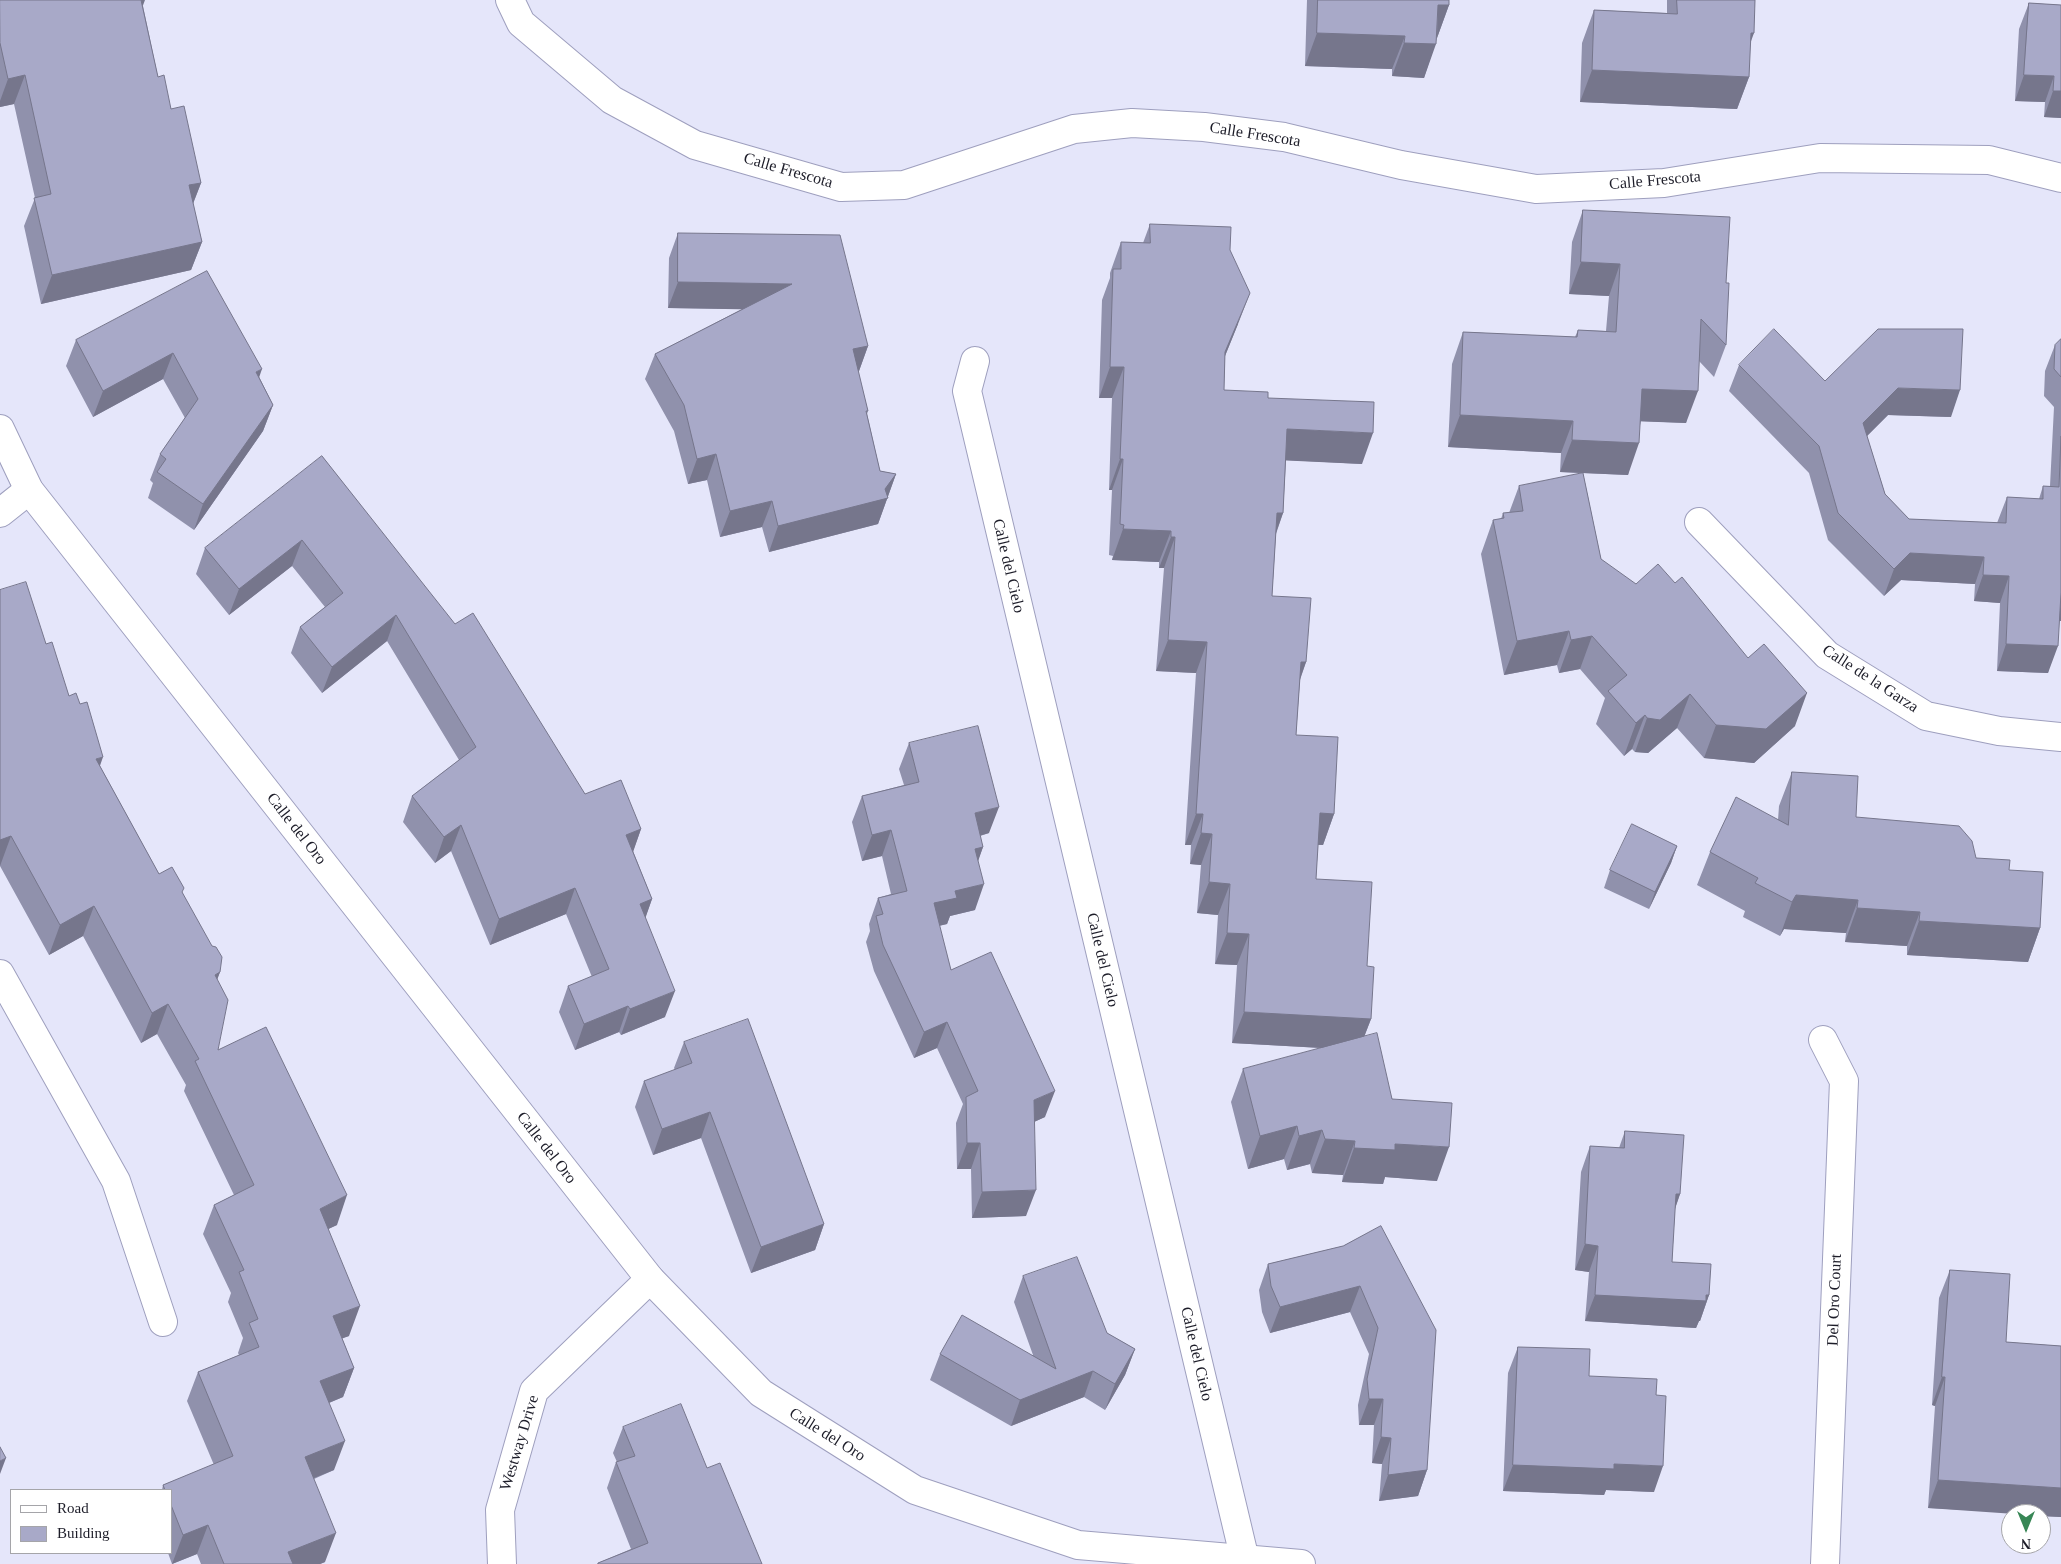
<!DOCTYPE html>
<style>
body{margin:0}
#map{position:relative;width:2061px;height:1564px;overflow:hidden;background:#e5e6fa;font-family:"Times New Roman",serif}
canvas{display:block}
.legend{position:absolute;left:10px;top:1489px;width:162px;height:65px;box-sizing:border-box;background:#fff;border:1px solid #a5a5a9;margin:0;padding:6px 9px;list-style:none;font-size:15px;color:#1d1d29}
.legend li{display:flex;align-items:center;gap:10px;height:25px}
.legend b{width:25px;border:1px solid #a5a5a9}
.north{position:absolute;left:2001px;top:1504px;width:50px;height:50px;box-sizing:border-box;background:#fff;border:1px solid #a5a5a9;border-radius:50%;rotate:180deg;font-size:14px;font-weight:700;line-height:20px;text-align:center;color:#1d1d29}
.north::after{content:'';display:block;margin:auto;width:18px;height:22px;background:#388756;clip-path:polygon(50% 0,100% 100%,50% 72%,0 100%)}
</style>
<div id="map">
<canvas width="2061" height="1564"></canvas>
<ul class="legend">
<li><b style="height:6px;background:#fff"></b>Road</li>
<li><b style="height:14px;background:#a8a9c8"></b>Building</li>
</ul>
<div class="north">N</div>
</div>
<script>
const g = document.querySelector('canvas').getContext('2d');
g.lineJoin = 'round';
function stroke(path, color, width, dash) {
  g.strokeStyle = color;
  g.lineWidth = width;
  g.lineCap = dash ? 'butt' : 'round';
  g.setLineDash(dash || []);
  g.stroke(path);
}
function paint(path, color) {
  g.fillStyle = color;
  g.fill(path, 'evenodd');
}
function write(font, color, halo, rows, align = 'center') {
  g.font = font + ' "Times New Roman",serif';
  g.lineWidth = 4;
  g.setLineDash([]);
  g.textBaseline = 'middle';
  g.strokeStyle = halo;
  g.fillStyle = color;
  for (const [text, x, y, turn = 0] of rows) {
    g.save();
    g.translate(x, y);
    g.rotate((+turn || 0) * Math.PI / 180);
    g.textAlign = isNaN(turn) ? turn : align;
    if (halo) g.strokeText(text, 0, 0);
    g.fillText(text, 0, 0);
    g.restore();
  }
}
const street = new Path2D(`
 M510,0L521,23L612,100L695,145L841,187L904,185L1074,129L1132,123L1204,127L1284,137L1401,165L1536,189L1664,183L1820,158L1989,160L2061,178
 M975,361L967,391L1245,1560
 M0,513L29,490
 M1699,522L1827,655L1926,716L1999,731L2061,737
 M0,974L116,1181L163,1322
 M1823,1040L1844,1081L1825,1564
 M502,1564L500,1510L534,1391L650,1279`);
const secondary = new Path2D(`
 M0,429L29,490L650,1279L761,1393L915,1490L1078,1545L1301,1564`);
stroke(street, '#9e9fbe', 30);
stroke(secondary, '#9e9fbe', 30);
stroke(street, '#fff', 28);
stroke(secondary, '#fff', 28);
paint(new Path2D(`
 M0,0L143,6L158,77L201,183L193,204L202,242L191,270L41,304L24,226L35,198L14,104L0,107Z
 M1307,0H1449V5L1437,38L1424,78L1392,76V69L1305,66Z
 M1667,0H1755L1750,44L1749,77L1737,109L1580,102L1582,43L1594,10L1667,13Z
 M2029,3L2061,5V118L2044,117L2045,102L2015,101L2019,29Z
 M1583,210L1726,283V345L1714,377L1699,361L1686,423L1641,421L1628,475L1583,473L1601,559L1795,726L1754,763L1704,758L1677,728L1648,753L1635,752L1632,749L1624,756L1596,724L1605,698L1580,669L1559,673L1557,665L1504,675L1481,554L1493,520L1501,519L1503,513H1509L1519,486L1582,473L1560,472L1561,453L1448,447L1452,364L1463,332L1575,337L1578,330L1606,331L1609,296L1569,294L1572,242Z
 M1150,224L1230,250L1238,324L1225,356L1224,390L1268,398L1362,464L1286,460L1283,513L1276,534L1272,596L1306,662L1300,680L1296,735L1334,814L1323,845H1318L1316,879L1367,966L1371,1019L1364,1037L1392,1099L1437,1181L1385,1177L1383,1184L1342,1182L1343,1175L1312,1173L1310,1164L1287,1170L1284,1159L1248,1169L1231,1102L1243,1069L1321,1048L1232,1043L1237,965L1215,964L1218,915L1197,913L1201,865L1190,864L1191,845H1185L1196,673L1156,671L1164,568H1159V562L1112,560L1113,556L1109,555L1112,490H1109L1112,398H1099L1102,300L1110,278V273L1121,242L1143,243Z
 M678,233L868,346L859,371L858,372L868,411L867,414L880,471L896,474L878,524L769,552L762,527L720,537L707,480L688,484L674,431L645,379L655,354L742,309L668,308L669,258Z
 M207,271L273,405L263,431L194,530L148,498L153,483L150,480L160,454L185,418L163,379L93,417L66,366L76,340Z
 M2061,339V621H2059L2048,673L1997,671L2000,603L1974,601L1975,584L1901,580L1884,596L1828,540L1809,473L1729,391L1739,365L1825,381L1951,417L1888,415L1867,436L1885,494L1909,519L1997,523L2007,497L2039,499L2043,486H2050L2054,407L2044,396L2045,371L2055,345Z
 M322,456L585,794L641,829L633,851L652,899L645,918L665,1017L621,1035L619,1032L575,1050L559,1012L568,986L592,977L566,914L490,945L451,851L435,863L403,822L412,796L459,760L387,641L322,693L291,653L300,627L325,607L292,566L229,615L196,574L205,548Z
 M0,590L46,644L100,766L159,874L182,892L220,972L217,979L218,1050L337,1225L328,1229L349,1336L342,1338L354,1368L343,1397L329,1403L334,1470L314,1479L325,1562L320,1564H201L197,1554L172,1564L168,1553H171V1490H162L163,1485L214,1465L187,1401L198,1372L239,1355L238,1353L243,1338L228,1302L231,1293L203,1234L214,1205L234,1195L184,1091L186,1085L157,1034L141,1043L83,936L49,955L0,866Z
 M909,743L989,833L980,836L983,847L978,860L975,910L950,916L947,924L939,926L951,970L1045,1117L1034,1122L1026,1216L972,1218L971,1169H957L956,1123L963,1104L937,1048L914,1058L874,971L866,942L870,931L869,924L878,898L891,894L882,856L862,861L852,822L862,796L904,785L899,769Z
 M1792,772L1856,817L1976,858L2009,870L2040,928L2028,962L1907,955V946L1845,942L1846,933L1784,929L1780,936L1743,917L1745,911L1697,885L1710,852L1778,820L1779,806Z
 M1677,846L1671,863L1649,909L1604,888L1610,870Z
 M684,1042L824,1224L815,1250L751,1273L701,1138L653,1155L635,1107L644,1081L675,1070L674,1068Z
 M1625,1131L1680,1194L1675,1209L1672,1262L1709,1295L1700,1321H1699L1696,1328L1585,1321L1589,1272L1575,1270L1581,1172L1590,1146L1619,1148Z
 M1381,1226L1427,1470L1418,1496L1379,1501L1382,1464L1372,1463L1374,1425H1359L1358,1405L1369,1354L1350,1312L1270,1333L1262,1312L1259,1290L1268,1264L1343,1246Z
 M1950,1270L2006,1342L2061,1346V1517L2041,1516V1514L1928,1508L1935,1406L1932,1405L1939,1298Z
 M1023,1276L1107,1333L1135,1349L1125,1375L1105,1410L1084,1397L1011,1426L930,1380L940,1354L1033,1355L1014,1302Z
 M1518,1347L1589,1376L1654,1492L1606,1490L1604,1495L1503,1491L1508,1373Z
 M623,1427L707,1468L762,1564H597L598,1563L631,1549L607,1488L616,1462H617L613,1453Z`), '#9091ac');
paint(new Path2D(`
 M139,0H145L136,24Z
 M1438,5H1449L1437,38Z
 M1317,33L1405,36L1392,69L1305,66Z
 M1751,33H1754L1742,66Z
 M1404,43L1436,44L1424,78L1392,76Z
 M1592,70L1749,77L1737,109L1580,102Z
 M25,75L14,104L0,107V101L8,79Z
 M2024,75L2054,76L2045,102L2015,101Z
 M2053,91H2061V118L2044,117Z
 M201,183L190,211L189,185Z
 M202,242L191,270L41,304L52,275Z
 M1581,262L1620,264L1609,296L1569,294Z
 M678,282L792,284L783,310L668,308Z
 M1250,293L1238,324L1214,383L1225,352Z
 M868,346L859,371L843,375L853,349Z
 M173,353L163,379L93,417L103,391Z
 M1110,367H1124L1112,398H1099Z
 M262,369L253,395L256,372Z
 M1898,388L1960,390L1951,417L1888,415L1853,450L1863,423Z
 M1642,389L1698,391L1686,423L1631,421Z
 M273,405L263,431L194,530L203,504Z
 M1460,415L1573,421L1561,453L1448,447Z
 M1287,429L1373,433L1362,464L1276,460Z
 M1572,440L1639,443L1628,475L1560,472Z
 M716,454L707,480L688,484L697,459Z
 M1120,459H1123L1112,490H1109Z
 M896,474L878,524L769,552L778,526Z
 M772,501L762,527L720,537L730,511Z
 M1277,513H1283L1272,544Z
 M1123,529L1171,531L1159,562L1112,560Z
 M1171,537H1175L1164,568H1159Z
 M302,540L292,566L229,615L239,589Z
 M1910,553L1984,557L1975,584L1901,580L1884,596L1894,569Z
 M1983,575L2009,576L2000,603L1974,601Z
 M2061,593V621L2051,620Z
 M396,615L387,641L322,693L332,667Z
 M1569,631L1557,665L1504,675L1517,641Z
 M1592,636L1580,669L1559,673L1571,640Z
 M1168,640L1207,642L1196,673L1156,671Z
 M2006,644L2058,646L2048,673L1997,671Z
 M1301,662H1306L1295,693Z
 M1807,693L1795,726L1754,763L1704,758L1716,725Z
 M1690,694L1677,728L1648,753L1635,752L1647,718Z
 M1645,715L1632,749L1624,756L1636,723Z
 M103,757L93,786L96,759Z
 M999,807L989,833L965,840L975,813Z
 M1320,813L1334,814L1323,845L1308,844Z
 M1196,814H1203L1191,845H1185Z
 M461,825L451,851L435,863L444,837Z
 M641,829L632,855L626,835Z
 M891,830L882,856L862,861L872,835Z
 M1201,833L1212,834L1201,865L1190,864Z
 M11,836L0,866V840Z
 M1677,846L1671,863L1649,909L1655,892Z
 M983,847L974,873L975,849Z
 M1209,882L1230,884L1218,915L1197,913Z
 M984,884L975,910L950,916L947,924L924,929L934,903L955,891Z
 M575,888L566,914L490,945L499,919Z
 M1796,895L1858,900L1846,933L1784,929L1780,936L1792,902Z
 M652,899L643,925L640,904Z
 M94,906L83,936L49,955L60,925Z
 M1857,908L1920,912L1907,946L1845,942Z
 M1919,921L2040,928L2028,962L1907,955Z
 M1227,933L1249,934L1237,965L1215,964Z
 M220,972L209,1002L215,975Z
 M675,991L665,1017L621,1035L630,1009Z
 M168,1004L157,1034L141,1043L152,1013Z
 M628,1006L619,1032L575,1050L584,1024Z
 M1244,1012L1371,1019L1359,1050L1232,1043Z
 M947,1022L937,1048L914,1058L924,1032Z
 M1055,1091L1045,1117L1025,1126L1034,1100Z
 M710,1112L701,1138L653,1155L662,1129Z
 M1297,1126L1284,1159L1248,1169L1260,1136Z
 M1322,1130L1310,1164L1287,1170L1299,1136Z
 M1325,1139L1355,1141L1343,1175L1312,1173Z
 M967,1143H980L971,1169H957Z
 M1395,1144L1449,1147L1437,1181L1385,1177L1383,1184L1342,1182L1354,1148Z
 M1036,1190L1026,1216L972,1218L982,1192Z
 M1676,1194H1680L1671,1220Z
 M347,1195L337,1225L309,1238L320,1209Z
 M824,1224L815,1250L751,1273L761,1247Z
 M1585,1244L1598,1246L1589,1272L1575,1270Z
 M1360,1286L1350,1312L1270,1333L1280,1307Z
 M1595,1295H1709L1700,1321H1699L1696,1328L1585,1321Z
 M360,1306L349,1336L322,1346L333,1316Z
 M1135,1349L1125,1375L1105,1410L1115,1384Z
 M354,1368L343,1397L309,1411L320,1381Z
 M1093,1371L1084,1397L1011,1426L1020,1400Z
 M1942,1377H1945L1935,1406L1932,1405Z
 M1369,1399H1383L1374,1425H1359Z
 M1381,1437L1391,1438L1382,1464L1372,1463Z
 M345,1441L334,1470L294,1486L305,1457Z
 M6,1458L0,1474V1461Z
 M1614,1464L1663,1466L1654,1492L1606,1490L1604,1495L1503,1491L1513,1465Z
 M1427,1470L1418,1496L1379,1501L1388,1475Z
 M1938,1480L2061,1488V1517L2041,1516V1514H2015L1928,1508Z
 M208,1525L197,1554L172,1564L183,1535Z
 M336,1533L325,1562L320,1564H284L288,1552Z`), '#76768c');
const building = new Path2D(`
 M0,0H141L158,77L164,75L171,109L184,106L201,183L189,185L202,242L52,275L34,198L51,194L25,75L8,79L0,43Z
 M1318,0H1449V5H1438L1436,44L1404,43L1405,36L1317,33Z
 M1677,0H1755L1754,33H1751L1749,77L1592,70L1594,10L1677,14Z
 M2029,3L2061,5V91H2053L2054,76L2024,75Z
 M1583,210L1730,217L1726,283H1729L1726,345L1701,319L1698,391L1642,389L1639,443L1572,440L1573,421L1460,415L1463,332L1577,337L1578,330L1616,332L1620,264L1581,262Z
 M1150,224L1231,227L1230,250L1250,293L1225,352L1224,390L1268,392V398L1374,402L1373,433L1287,429L1283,513H1277L1272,596L1311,598L1306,662H1301L1296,735L1338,737L1334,814L1320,813L1316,879L1372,882L1367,966L1374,967L1371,1019L1244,1012L1249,934L1227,933L1230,884L1209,882L1212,834L1201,833L1203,814H1196L1207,642L1168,640L1175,537H1171V531L1123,529L1124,525L1120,524L1123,459H1120L1124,367H1110L1113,269H1121V242L1150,243Z
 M678,233L840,235L868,346L853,349L868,411H866L880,471L896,474L885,489L888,498L778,526L772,501L730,511L716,454L697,459L684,405L655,354L792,284L678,282Z
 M207,271L262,369L256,372L273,405L203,504L157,472L166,459L160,454L198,399L173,353L103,391L76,340Z
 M1774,329L1825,381L1878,329H1963L1960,390L1898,388L1863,423L1885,494L1909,519L2006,523L2007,497L2043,499V486L2059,487L2061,436V593L2058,646L2006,644L2009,576L1983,575L1984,557L1910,553L1894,569L1838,513L1819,446L1739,365Z
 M2061,339V377L2054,369L2055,345Z
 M322,456L455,624L473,613L585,794L621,780L641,829L626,835L652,899L640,904L675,991L630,1009L628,1006L584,1024L568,986L609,969L575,888L499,919L461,825L444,837L412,796L476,747L396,615L332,667L300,627L343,593L302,540L239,589L205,548Z
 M1583,473L1601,559L1636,584L1658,564L1675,583L1682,577L1748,658L1764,644L1807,693L1766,729L1716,725L1690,694L1660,720L1647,718L1645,715L1636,723L1608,691L1627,675L1592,636L1571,640L1569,631L1517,641L1493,520L1504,518L1503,513L1523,511L1519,486Z
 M26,582L46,644L52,642L69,696L76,693L80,704L87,702L103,757L96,759L159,874L172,867L184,888L182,892L212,946L216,947L222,957L220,972L215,975L228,1000L218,1050L266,1027L347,1195L320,1209L360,1306L333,1316L354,1368L320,1381L345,1441L305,1457L336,1533L288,1552L293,1564H224L208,1525L183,1535L171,1505V1490H165L163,1485L233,1456L198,1372L259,1347L249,1323L258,1319L239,1272L244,1270L214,1205L254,1185L195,1061L199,1059L168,1004L152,1013L94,906L60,925L11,836L0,840V590Z
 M978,726L999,807L975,813L983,847L975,849L984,884L955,891L957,898L934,903L951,970L991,952L1055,1091L1034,1100L1036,1190L982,1192L980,1143H967L966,1097L978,1091L947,1022L924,1032L883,945L876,916L883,914L878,898L907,891L891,830L872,835L862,796L919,782L909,743Z
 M1792,772L1858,776L1856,817L1959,826L1972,841L1976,858L2010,860L2009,870L2043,872L2040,928L1919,921L1920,912L1857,908L1858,900L1796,895L1792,902L1755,883L1758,878L1710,852L1736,797L1788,825Z
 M1632,824L1677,846L1655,892L1610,870Z
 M748,1019L824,1224L761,1247L710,1112L662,1129L644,1081L692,1063L684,1042Z
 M1377,1033L1392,1099L1452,1103L1449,1147L1395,1144V1150L1354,1148L1355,1141L1325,1139L1322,1130L1299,1136L1297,1126L1260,1136L1243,1069Z
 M1625,1131L1684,1135L1680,1194H1676L1672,1262L1711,1264L1709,1295H1706V1301L1595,1295L1598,1246L1585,1244L1590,1146L1624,1148Z
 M1381,1226L1436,1330L1427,1470L1388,1475L1391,1438L1381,1437L1383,1399H1369L1367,1379L1378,1328L1360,1286L1280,1307L1271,1286L1268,1264L1343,1246Z
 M1077,1257L1107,1333L1135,1349L1115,1384L1093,1371L1020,1400L940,1354L962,1315L1056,1369L1023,1276Z
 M1950,1270L2010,1274L2006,1342L2061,1346V1488L1938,1480L1945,1377H1942Z
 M1518,1347L1590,1349L1589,1376L1657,1379L1656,1395L1666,1396L1663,1466L1614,1464V1469L1513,1465Z
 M681,1404L707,1468L720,1463L762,1564H598V1563L648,1543L616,1462L635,1456L623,1427Z
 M0,1447L6,1458L0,1461Z`);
paint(building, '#a8a9c8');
stroke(building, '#76768c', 1);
write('16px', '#1d1d29', '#fff', [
 ["Calle Frescota",1255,135,9],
 ["Calle Frescota",788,171,16],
 ["Calle Frescota",1655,181,-5],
 ["Calle del Cielo",1008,566,77],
 ["Calle de la Garza",1870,679,33],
 ["Calle del Oro",296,829,52],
 ["Calle del Cielo",1102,960,77],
 ["Calle del Oro",546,1148,52],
 ["Del Oro Court",1835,1300,-88],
 ["Calle del Cielo",1196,1354,77],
 ["Calle del Oro",827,1435,32],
 ["Westway Drive",520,1443,-73]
]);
</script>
